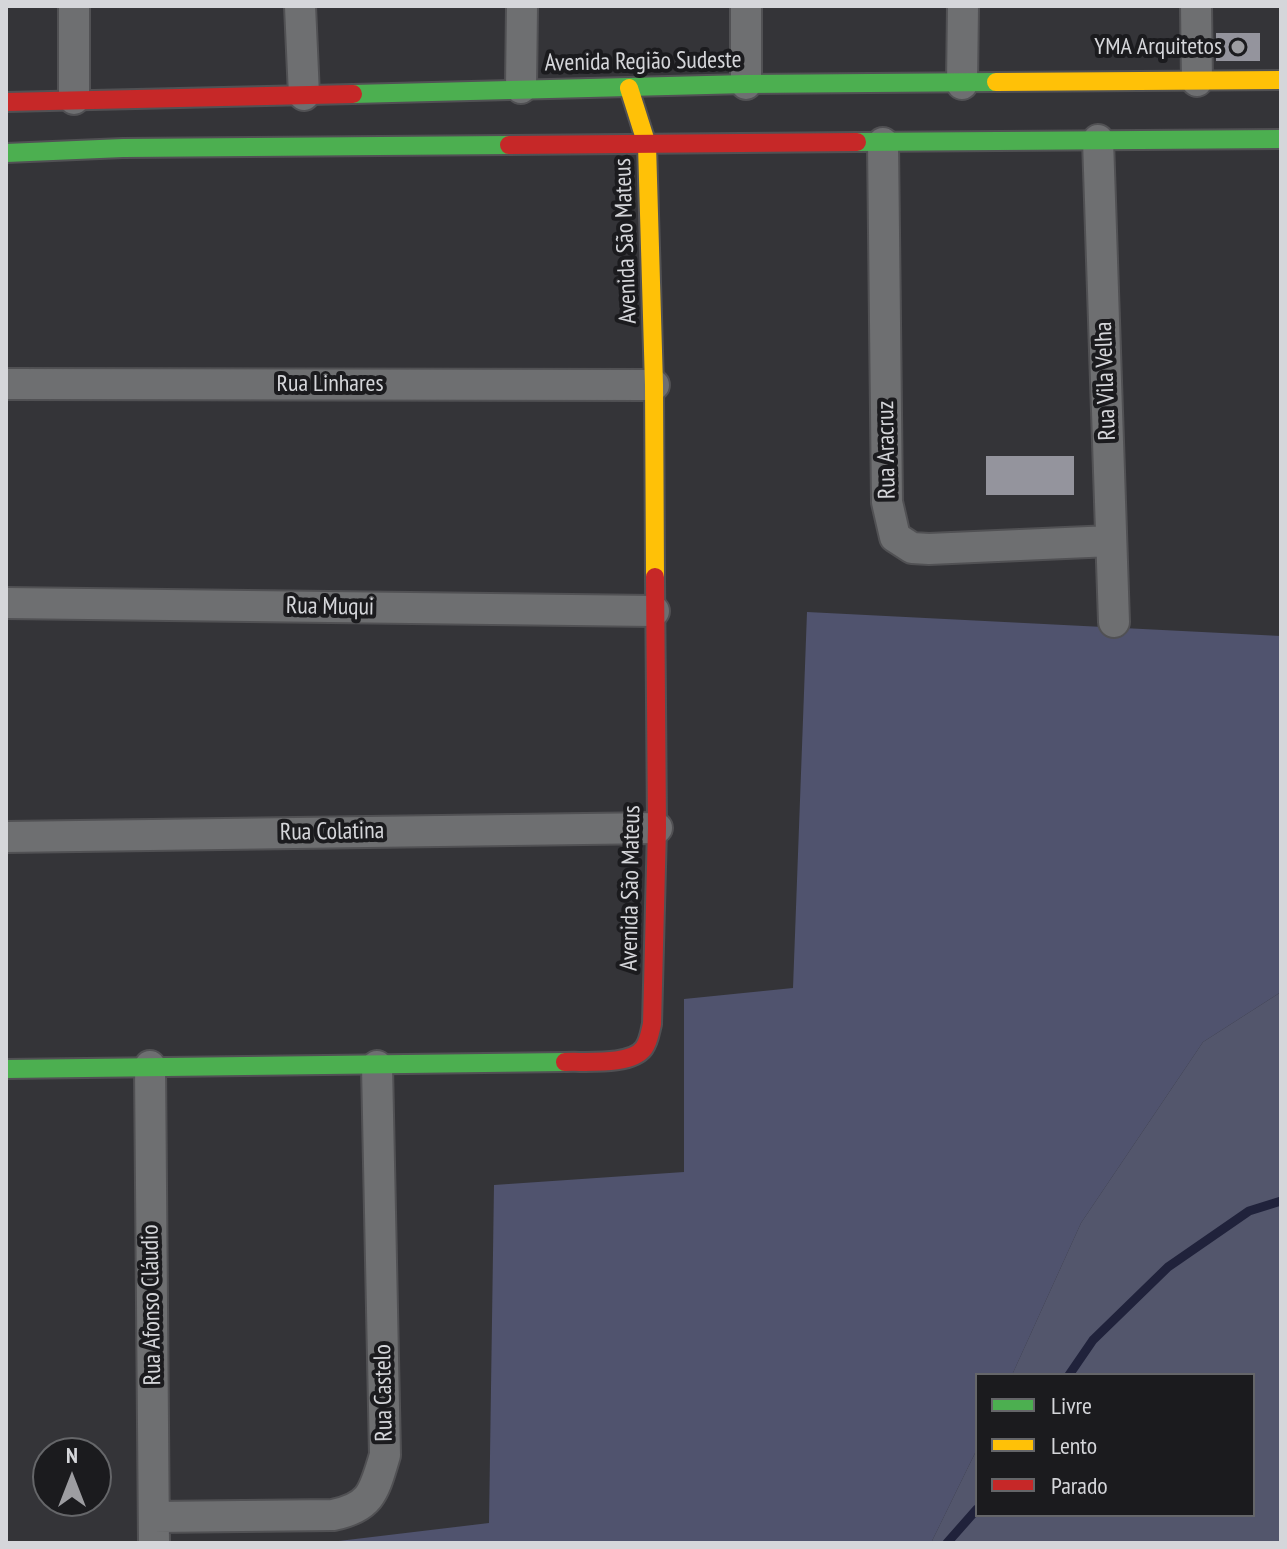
<!DOCTYPE html>
<meta charset="utf-8">
<style>
body{margin:0}
#map{position:relative;width:1287px;height:1549px;overflow:hidden;background:#343438;font-family:"PT Sans Narrow",sans-serif}
canvas{display:block}
.frame{position:absolute;inset:0;border:8px solid #d5d6da;pointer-events:none}
.legend{position:absolute;left:975px;top:1373px;width:280px;height:144px;box-sizing:border-box;background:#1b1b1e;border:2px solid #656669;margin:0;padding:10px 14px;list-style:none;font-size:24px;color:#d5d6da}
.legend li{display:flex;align-items:center;gap:16px;height:40px}
.legend b{width:40px;border:2px solid #656669}
.north{position:absolute;left:32px;top:1437px;width:80px;height:80px;box-sizing:border-box;background:#1b1b1e;border:2px solid #656669;border-radius:50%;rotate:0deg;font-size:22px;font-weight:700;line-height:32px;text-align:center;color:#d5d6da}
.north::after{content:'';display:block;margin:auto;width:28px;height:36px;background:#9d9da1;clip-path:polygon(50% 0,100% 100%,50% 72%,0 100%)}
</style>
<div id="map">
<canvas width="1287" height="1549"></canvas>
<div class="frame"></div>
<ul class="legend">
<li><b style="height:10px;background:#4caf50"></b>Livre</li>
<li><b style="height:10px;background:#ffc107"></b>Lento</li>
<li><b style="height:10px;background:#c62828"></b>Parado</li>
</ul>
<div class="north">N</div>
</div>
<script>
const g = document.querySelector('canvas').getContext('2d');
g.lineJoin = 'round';
function paint(path, color) {
  g.fillStyle = color;
  g.fill(path, 'evenodd');
}
function stroke(path, color, width, dash) {
  g.strokeStyle = color;
  g.lineWidth = width;
  g.lineCap = dash ? 'butt' : 'round';
  g.setLineDash(dash || []);
  g.stroke(path);
}
function write(font, color, halo, rows, align = 'center') {
  g.font = font + ' "PT Sans Narrow",sans-serif';
  g.lineWidth = 8;
  g.setLineDash([]);
  g.textBaseline = 'middle';
  g.strokeStyle = halo;
  g.fillStyle = color;
  for (const [text, x, y, turn = 0] of rows) {
    g.save();
    g.translate(x, y);
    g.rotate((+turn || 0) * Math.PI / 180);
    g.textAlign = isNaN(turn) ? turn : align;
    if (halo) g.strokeText(text, 0, 0);
    g.fillText(text, 0, 0);
    g.restore();
  }
}
paint(new Path2D(`
 M1281,992V1543H931L977,1449V1515H1253V1375H1012L1081,1223L1203,1042Z`), '#53566c');
paint(new Path2D(`
 M807,612L1281,636V992L1203,1042L1081,1223L1012,1375H977V1449L931,1543H322L489,1523L494,1185L684,1172V999L793,988Z`), '#50536e');
stroke(new Path2D(`
 M1069,1375L1093,1340L1168,1267L1249,1211L1281,1201
 M947,1543L977,1509`), '#20223b', 9);
paint(new Path2D(`
 M1216,33H1260V61H1216Z
 M986,456H1074V495H986Z`), '#94949d');
const street = new Path2D(`
 M300,6L304,95
 M746,6V84
 M1196,6L1197,81
 M962,84L963,6
 M521,88L522,6
 M74,99V6
 M1098,140L1114,622
 M883,143L887,502L895,537L912,548L929,549L1111,541
 M6,384L654,385
 M6,603L654,611
 M6,837L657,828
 M150,1066L154,1543
 M154,1517L333,1515C372,1507 374,1491 385,1455L377,1066`);
const fast = new Path2D(`
 M353,94L746,84L996,82
 M857,142L1281,139
 M6,153L123,148L509,145
 M6,1069L565,1062`);
const slow = new Path2D(`
 M996,82L1281,80
 M629,88L647,145L654,385L655,577`);
const jam = new Path2D(`
 M6,102L353,94
 M509,145L857,142
 M565,1062C585,1061 631,1066 644,1048C649,1041 650,1032 652,1024L657,828L655,577`);
stroke(street, '#515154', 34);
stroke(fast, '#515154', 22);
stroke(slow, '#515154', 22);
stroke(jam, '#515154', 22);
stroke(street, '#6e6f71', 30);
stroke(fast, '#4caf50', 18);
stroke(slow, '#ffc107', 18);
stroke(jam, '#c62828', 18);
for (const [x, y, r, color] of [
 [1238,47,8,"#9d9da1"]
]) {
  const dot = new Path2D();
  dot.arc(x, y, r, 0, 2 * Math.PI);
  g.fillStyle = color;
  g.fill(dot);
  stroke(dot, '#1b1b1e', 3);
}
write('24px', '#d5d6da', '#1b1b1e', [
 ["YMA Arquitetos",1222,47]
], 'right');
write('24px', '#d5d6da', '#1b1b1e', [
 ["Avenida Região Sudeste",643,62,-1],
 ["Avenida São Mateus",626,241,-92],
 ["Rua Vila Velha",1106,381,-92],
 ["Rua Linhares",330,384],
 ["Rua Aracruz",887,450,-91],
 ["Rua Muqui",330,607,1],
 ["Rua Colatina",332,832,-1],
 ["Avenida São Mateus",631,888,-89],
 ["Rua Afonso Cláudio",152,1305,-91],
 ["Rua Castelo",384,1393,-91]
]);
</script>
